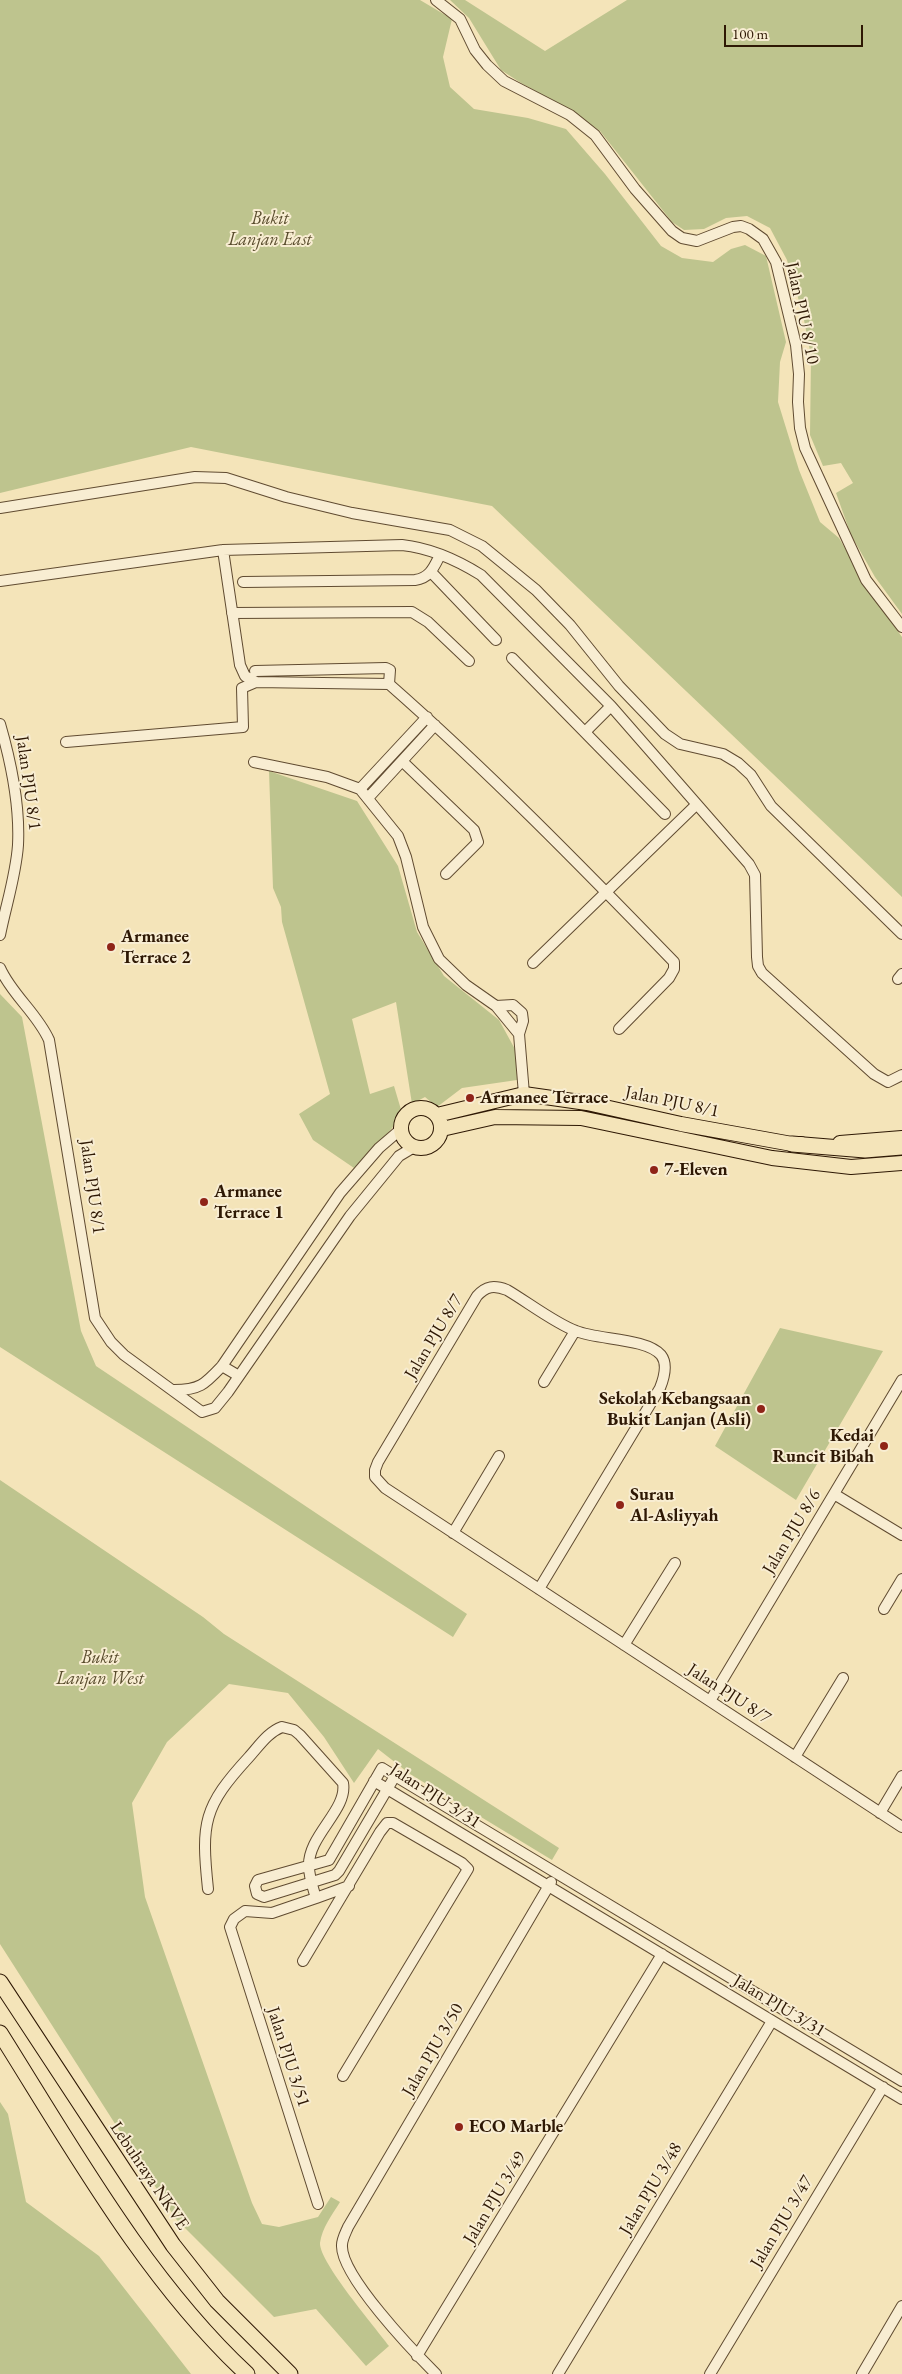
<!DOCTYPE html>
<style>
body{margin:0}
#map{position:relative;width:902px;height:2374px;overflow:hidden;background:#f4e4b9;font-family:"EB Garamond",serif}
canvas{display:block}
.scale{position:absolute;left:724px;top:25px;width:139px;height:22px;box-sizing:border-box;border:2px solid #2e1804;border-top:0;padding-left:6px;font-size:15px;line-height:18px;white-space:nowrap;color:#2e1804;-webkit-text-stroke:4px #f8edd2;paint-order:stroke}
</style>
<div id="map">
<canvas width="902" height="2374"></canvas>
<div class="scale">100 m</div>
</div>
<script>
const g = document.querySelector('canvas').getContext('2d');
g.lineJoin = 'round';
function paint(path, color) {
  g.fillStyle = color;
  g.fill(path, 'evenodd');
}
function stroke(path, color, width, dash) {
  g.strokeStyle = color;
  g.lineWidth = width;
  g.lineCap = dash ? 'butt' : 'round';
  g.setLineDash(dash || []);
  g.stroke(path);
}
function write(font, color, halo, rows, align = 'center') {
  g.font = font + ' "EB Garamond",serif';
  g.lineWidth = 4;
  g.setLineDash([]);
  g.textBaseline = 'middle';
  g.strokeStyle = halo;
  g.fillStyle = color;
  for (const [text, x, y, turn = 0] of rows) {
    g.save();
    g.translate(x, y);
    g.rotate((+turn || 0) * Math.PI / 180);
    g.textAlign = isNaN(turn) ? turn : align;
    if (halo) g.strokeText(text, 0, 0);
    g.fillText(text, 0, 0);
    g.restore();
  }
}
paint(new Path2D(`
 M0,0H420L452,19L443,57L450,87L474,109L528,118L566,129L605,174L661,246L682,258L713,262L731,249L745,245L766,256L786,342L780,362L778,402L799,470L820,522L839,538L876,601L902,637V897L492,506L191,447L0,493Z
 M450,0H465L545,51L627,0H902V614L875,577L851,535L836,493L853,483L841,463L823,466L810,435L811,356L803,315L787,260L770,228L747,216L726,218L704,229L684,230L672,222L600,131L570,110L521,83L501,70L469,18Z
 M269,771L357,801L398,866L417,932L444,976L499,1020L516,1051L517,1080L462,1088L437,1107L425,1097L412,1104L396,1002L352,1019L370,1094L394,1086L402,1113C392,1133 370,1150 354,1168L313,1140L299,1114L330,1094L282,922L281,907L273,888Z
 M0,994L22,1017L81,1331L96,1366L467,1614L453,1637L0,1347Z
 M780,1328L883,1351L796,1500L715,1446Z
 M0,1480L203,1617L224,1634L559,1848L552,1860L410,1774L378,1749L354,1783L324,1737L288,1693L229,1684L167,1742L132,1803L145,1897L252,2203L262,2224L279,2227L318,2217L331,2197L340,2202C332,2215 322,2228 320,2243C319,2262 376,2328 389,2346L366,2366L316,2309L274,2317L176,2219L0,1944Z
 M0,2102L8,2114L26,2202L99,2256L191,2374H0Z`), '#bec48e');
const minor = new Path2D(`
 M436,0L460,19L475,50L487,65L504,81L570,115L595,135L635,189L672,231L682,238L697,241L733,227L741,226L749,229L763,239L776,262L796,345L799,374L798,402L800,428L805,448L866,580L902,627
 M0,508L195,477L226,478L286,497L352,513L450,530L482,546L536,590L570,625L619,686L665,734L680,744L723,754L738,763L751,775L771,806L902,934
 M223,550L240,665L245,676L256,682L389,684C488,771 582,867 674,962V969L669,978L619,1029
 M431,572L496,640
 M0,581L223,550L402,545C430,548 457,560 481,575L611,706L749,864L755,875L757,957L758,966L762,973L874,1074L888,1082L902,1075
 M243,582L415,580C430,578 434,567 440,555
 M232,613L412,612L428,622L469,661
 M512,658L665,814
 M255,671L386,668L390,670L389,684
 M0,724C11,762 20,805 18,845C16,875 6,905 0,935
 M585,732L611,706
 M66,742L243,727L242,688L256,682
 M402,761L474,830L478,842L446,874
 M254,762L327,777L360,789L398,836L406,857L423,927L439,959L466,985L496,1006L519,1034
 M360,789L427,717
 M368,798L435,725
 M533,963L696,805
 M0,968C12,995 37,1013 49,1040L95,1318L111,1342L124,1355L202,1412L215,1408L228,1392L350,1216L399,1156L414,1147
 M898,979L902,974
 M496,1006L513,1005L522,1013L523,1021L519,1034L524,1094
 M222,1366L239,1376
 M544,1382L575,1331
 M174,1390C200,1390 205,1384 222,1366L340,1193L379,1148L400,1130
 M834,1494L902,1535
 M453,1533L499,1456
 M539,1589L660,1388C664,1378 668,1364 661,1355C646,1338 598,1340 576,1331C556,1324 526,1301 507,1290C494,1285 486,1286 477,1296L378,1462L375,1470V1477L385,1488L902,1827
 M884,1609L902,1579
 M624,1645L675,1563
 M710,1701L902,1380
 M795,1757L843,1678
 M395,1776L339,1871L335,1875L264,1897L257,1894L255,1886L258,1880L329,1860L382,1768L395,1776L902,2081
 M374,1781L902,2099
 M880,1813L902,1776
 M208,1889C201,1823 203,1807 249,1757C259,1746 268,1732 282,1727L294,1730L300,1735L343,1783C348,1810 307,1836 309,1867C309,1877 313,1888 316,1898L349,1886
 M316,1898L272,1913L245,1911L234,1919L230,1927L318,2204
 M303,1961L380,1832L387,1823H393L462,1863L468,1869L343,2076
 M417,2356L662,1954
 M436,2374C414,2352 340,2275 342,2245C342,2239 346,2232 348,2227L551,1882
 M558,2374L772,2021
 M710,2374L883,2087
 M862,2374L902,2306`);
const major = new Path2D(`
 M401 1128a20 20 0 1 1 40 0a20 20 0 1 1-40 0Z
 M437,1115L524,1094L587,1103L681,1124L792,1144H801
 M442,1129L495,1117L581,1118L772,1158L851,1167L902,1163
 M840,1143L902,1138`);
const highway = new Path2D(`
 M792,1144L865,1150L902,1147
 M0,1982L173,2245L217,2301L290,2374
 M0,2033C73,2149 146,2280 247,2374`);
stroke(minor, '#604b31', 12);
stroke(major, '#2e1804', 16);
stroke(highway, '#2e1804', 17);
stroke(minor, '#f8edd2', 10);
stroke(major, '#f4e4b9', 14);
stroke(highway, '#f4e4b9', 15);
for (const [x, y, r, color] of [
 [111,947,5,"#8f2418"],
 [470,1098,5,"#8f2418"],
 [654,1170,5,"#8f2418"],
 [204,1202,5,"#8f2418"],
 [761,1409,5,"#8f2418"],
 [884,1446,5,"#8f2418"],
 [620,1505,5,"#8f2418"],
 [459,2127,5,"#8f2418"]
]) {
  const dot = new Path2D();
  dot.arc(x, y, r, 0, 2 * Math.PI);
  g.fillStyle = color;
  g.fill(dot);
  stroke(dot, '#f8edd2', 2);
}
write('italic 18px', '#594c2d', '#f8edd2', [
 ["Bukit",270,219],
 ["Lanjan East",270,240],
 ["Bukit",100,1658],
 ["Lanjan West",100,1679]
]);
write('18px', '#2e1804', '#f8edd2', [
 ["Jalan PJU 8/10",802,313,78],
 ["Jalan PJU 8/1",28,783,82],
 ["Jalan PJU 8/1",672,1102,12],
 ["Jalan PJU 8/1",92,1187,82],
 ["Jalan PJU 8/7",434,1337,-59],
 ["Jalan PJU 8/6",792,1532,-59],
 ["Jalan PJU 8/7",729,1694,33],
 ["Jalan PJU 3/31",435,1796,33],
 ["Jalan PJU 3/31",779,2006,31],
 ["Jalan PJU 3/50",433,2050,-60],
 ["Jalan PJU 3/51",288,2057,72],
 ["Lebuhraya NKVE",149,2176,56],
 ["Jalan PJU 3/48",651,2189,-59],
 ["Jalan PJU 3/49",495,2198,-59],
 ["Jalan PJU 3/47",782,2222,-59]
]);
write('bold 18px', '#2e1804', '#f8edd2', [
 ["Armanee",121,937],
 ["Terrace 2",121,958],
 ["Armanee Terrace",480,1098],
 ["7-Eleven",664,1170],
 ["Armanee",214,1192],
 ["Terrace 1",214,1213],
 ["Sekolah Kebangsaan",751,1399,"right"],
 ["Bukit Lanjan (Asli)",751,1420,"right"],
 ["Kedai",874,1436,"right"],
 ["Runcit Bibah",874,1457,"right"],
 ["Surau",630,1495],
 ["Al-Asliyyah",630,1516],
 ["ECO Marble",469,2127]
], 'left');
</script>
